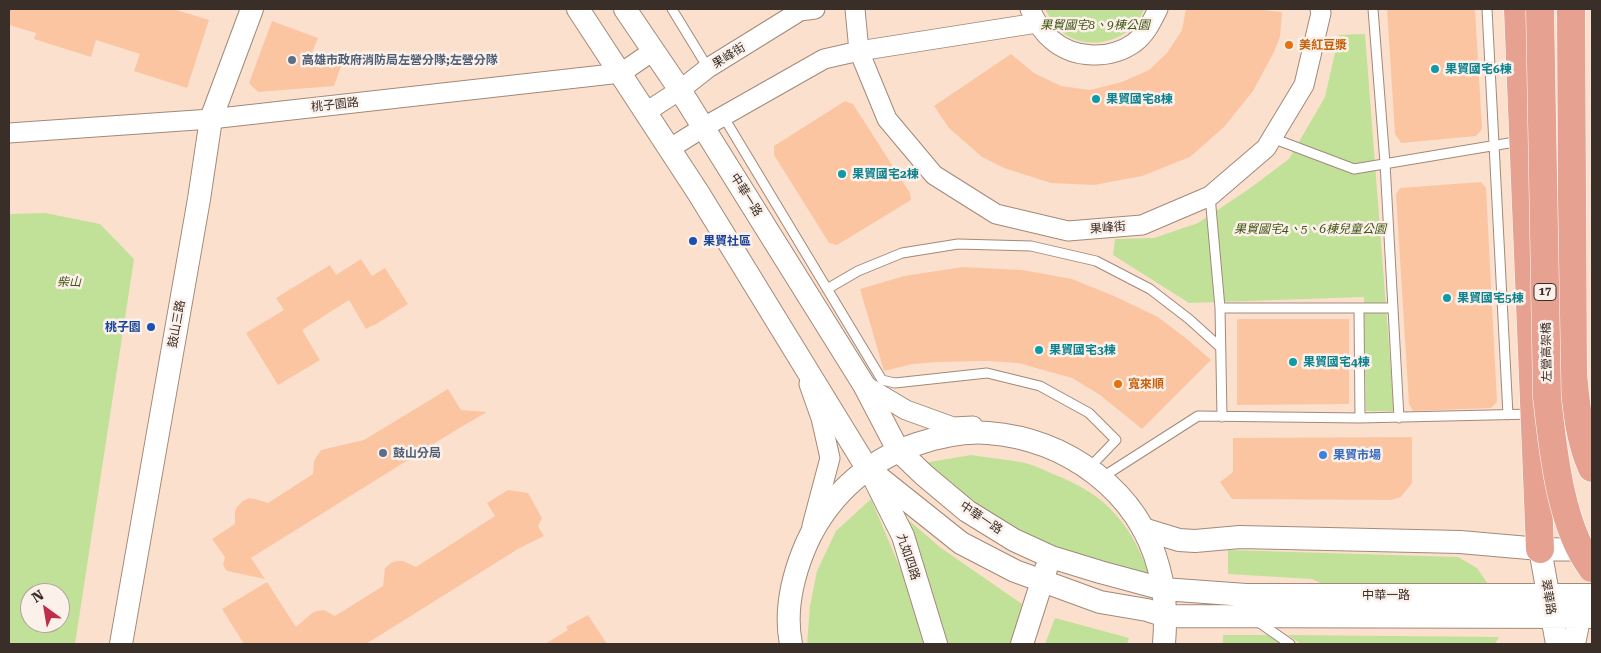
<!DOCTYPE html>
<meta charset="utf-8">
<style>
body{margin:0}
#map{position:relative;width:1601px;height:653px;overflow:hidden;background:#fce0ce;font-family:"Roboto Serif",serif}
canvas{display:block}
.frame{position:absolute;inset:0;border:10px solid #392f28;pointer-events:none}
.north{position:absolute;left:20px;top:583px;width:50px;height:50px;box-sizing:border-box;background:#fcf1ea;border:1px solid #aea39c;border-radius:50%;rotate:328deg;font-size:14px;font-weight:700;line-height:20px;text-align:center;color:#392f28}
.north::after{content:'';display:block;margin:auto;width:18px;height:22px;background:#be2d49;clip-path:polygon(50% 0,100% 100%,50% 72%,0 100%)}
</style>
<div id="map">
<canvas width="1601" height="653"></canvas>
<div class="frame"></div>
<div class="north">N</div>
</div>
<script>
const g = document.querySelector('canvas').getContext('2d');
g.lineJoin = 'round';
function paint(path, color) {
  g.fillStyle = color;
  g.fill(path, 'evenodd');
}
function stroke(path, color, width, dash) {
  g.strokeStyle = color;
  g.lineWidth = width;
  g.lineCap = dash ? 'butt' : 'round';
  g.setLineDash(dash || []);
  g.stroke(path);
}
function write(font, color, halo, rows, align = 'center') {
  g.font = font + ' "Roboto Serif","Noto Sans TC",serif';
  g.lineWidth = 5;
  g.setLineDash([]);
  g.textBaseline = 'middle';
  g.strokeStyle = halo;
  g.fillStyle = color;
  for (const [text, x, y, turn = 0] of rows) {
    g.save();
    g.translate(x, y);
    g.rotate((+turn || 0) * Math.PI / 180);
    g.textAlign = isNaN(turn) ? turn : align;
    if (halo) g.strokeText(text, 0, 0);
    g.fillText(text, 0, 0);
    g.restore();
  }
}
paint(new Path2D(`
 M1045,9H1144C1133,40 1091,53 1063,33C1055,27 1050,18 1045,9Z
 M1365,34L1394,411H1366L1364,297L1189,303L1113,255L1115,239L1154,238L1198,223L1249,189L1289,159L1325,97L1339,35Z
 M45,213L100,224L134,259L75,644H9V214ZM30,593H60V623H30Z
 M971,455C989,458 1007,459 1025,463C1034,465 1044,470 1053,474C1107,495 1131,523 1150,577L1065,552L1013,530L959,493L924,463Z
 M871,499L906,582L925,644H807L810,606L817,571L836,531Z
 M906,518L941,548L1022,604L1012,644H947C936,601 922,560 906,518Z
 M1228,550L1458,557L1477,568L1490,587L1333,589L1312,579L1228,574Z
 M1055,618L1129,638L1127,644H1045Z
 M1223,635H1269L1281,644H1223Z
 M1288,635L1499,637L1495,644H1301Z`), '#c1e198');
paint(new Path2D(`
 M9,9H173L209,20L187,88L134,71L140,54L96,40L91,57L34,39L36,33L9,25Z
 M1186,9H1253L1282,12L1280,37L1274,52L1253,91L1224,127L1190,157L1142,176L1094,185L1051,183L1004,168L982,157L949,128L934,106L1011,54L1034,73L1061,86L1090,90L1122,82L1149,70L1167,53L1182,30Z
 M1387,9H1475L1482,129L1476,136L1401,143L1395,134Z
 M272,21L318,38L311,55L341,66L334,86L258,92L249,83Z
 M845,101L853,104L910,193L911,200L837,245L829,243L774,155V146Z
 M1481,182L1486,188L1497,402L1491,408L1413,411L1409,404L1396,194L1400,188Z
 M361,259L372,276L385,268L408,304L373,326V325L366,329L349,300L302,330L320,360L278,385L246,333L284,310L276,298L330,265L336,275Z
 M963,267L1022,270L1072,279L1114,296L1158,317L1187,339L1211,360L1142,429L1100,395L1072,378L1018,363L988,361L938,362L913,364L884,371L860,289L904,276Z
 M1237,319H1349V404L1237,405Z
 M448,389L461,410L487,412L456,430L251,558L265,579L227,571L223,565L225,557L212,539L235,524V512L237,507L243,501L249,498L255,499L268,503L313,474L314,461L321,450L364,440Z
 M1412,437V483L1401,497L1391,500L1232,499L1220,482L1233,472V438Z
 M508,490L528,493L542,518L538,526L544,536L518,549L366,644H244L222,609L267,582L296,627L312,613L317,611L324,610L335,616L383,586L385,568L391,563L397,561H403L416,567L495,516L487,503Z
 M588,615L607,644H545L568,630L566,627Z`), '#fcc5a2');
const service = new Path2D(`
 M672,9L708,68
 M1373,9L1385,163L1399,418
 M1487,9L1508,415
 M723,116L882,380L895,383L987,373L1040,386L1089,413L1116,440L1089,468
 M1272,138L1354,169L1521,141
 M1210,196L1220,308L1222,417
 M827,289L858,271L902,253L958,244L1031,246L1096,261L1150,289L1189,319L1220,347
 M1220,308H1393
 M1359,309L1360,418
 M1101,478L1198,416L1360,418L1533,414
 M1257,621L1290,644`);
const minor = new Path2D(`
 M855,9L859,51L887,119L934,175L996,214L1068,231L1142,225L1210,196L1266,148L1304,85L1321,13L1320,9
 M1030,9C1035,20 1042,32 1052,40C1074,59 1110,60 1134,43C1146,34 1152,21 1158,9
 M646,112L680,90L708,68L800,11L815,9
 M9,133L211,119L621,73L653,51
 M669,149L704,127L824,59L859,51L1037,23
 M809,384L821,418L830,458L812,526
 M864,385L906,410L953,427L973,426`);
const tertiary = new Path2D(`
 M578,9L699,194L867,468L961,543L1015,571L1100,602L1147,610L1166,616L1592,617
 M625,9L680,90L864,385L898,450L924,475L967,511L1014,540L1051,557L1100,572L1163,589L1246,595H1592
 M874,478L903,536L936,644
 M1143,529L1179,540L1195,541L1240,537L1460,542L1540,549L1592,550
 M1540,549L1557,644
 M121,644L199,199L211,119L252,9
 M791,644C785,614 792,580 803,552C823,501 865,461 917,444C938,437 965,431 988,433C1067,439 1139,491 1159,569C1166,594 1166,619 1164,644
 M1022,644L1046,569
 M1574,644L1582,604`);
const primary = new Path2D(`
 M1518,9L1540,549
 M1571,9L1573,374C1576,405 1579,439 1592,468`);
stroke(service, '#a28979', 11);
stroke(minor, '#a28979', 21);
stroke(tertiary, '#a28979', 24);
stroke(primary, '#fff', 29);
stroke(service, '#fff', 9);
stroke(minor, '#fff', 19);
stroke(tertiary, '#fff', 22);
stroke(primary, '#e6a190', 28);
const primaryBridge = new Path2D(`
 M1540,9L1547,397C1553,449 1560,526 1592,568`);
stroke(primaryBridge, '#fff', 29, []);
stroke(primaryBridge, '#e6a190', 28);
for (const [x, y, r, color] of [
 [1289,45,5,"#e8710a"],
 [292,60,5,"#5c6f8a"],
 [1435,69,5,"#0f9aa8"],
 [1096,99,5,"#0f9aa8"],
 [842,174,5,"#0f9aa8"],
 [693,241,5,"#1a4fb4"],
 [1447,298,5,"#0f9aa8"],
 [151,327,5,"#1a4fb4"],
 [1039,350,5,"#0f9aa8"],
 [1293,362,5,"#0f9aa8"],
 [1118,384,5,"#e8710a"],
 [383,453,5,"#5c6f8a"],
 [1323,455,5,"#3f7fe0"]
]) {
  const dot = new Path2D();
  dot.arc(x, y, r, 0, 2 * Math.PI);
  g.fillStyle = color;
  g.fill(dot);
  stroke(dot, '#fcf1ea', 2);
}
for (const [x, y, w] of [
 [1545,292,22]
]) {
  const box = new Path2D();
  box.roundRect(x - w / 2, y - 8.5, w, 17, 4);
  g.fillStyle = '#fcf1ea';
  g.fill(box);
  stroke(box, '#392f28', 1);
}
write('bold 11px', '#392f28', null, [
 ["17",1545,292]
]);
write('italic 12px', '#3e5513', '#fcf1ea', [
 ["果貿國宅8、9棟公園",1095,25],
 ["果貿國宅4、5、6棟兒童公園",1310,229],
 ["柴山",69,282]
]);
write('bold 12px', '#c56008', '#fcf1ea', [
 ["美紅豆漿",1299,45],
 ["寬來順",1128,384]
], 'left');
write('12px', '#392f28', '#fcf1ea', [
 ["果峰街",729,56,-32],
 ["桃子園路",335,105,-6],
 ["中華一路",746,195,58],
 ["果峰街",1108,228,-5],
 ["鼓山三路",177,324,-80],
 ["左營高架橋",1547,352,-91],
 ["中華一路",981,518,34],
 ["九如四路",908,557,71],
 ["中華一路",1386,595],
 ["翠華路",1548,597,80]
]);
write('bold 12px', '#4e5e75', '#fcf1ea', [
 ["高雄市政府消防局左營分隊;左營分隊",302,60],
 ["鼓山分局",393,453]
], 'left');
write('bold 12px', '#0d838f', '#fcf1ea', [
 ["果貿國宅6棟",1445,69],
 ["果貿國宅8棟",1106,99],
 ["果貿國宅2棟",852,174],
 ["果貿國宅5棟",1457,298],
 ["果貿國宅3棟",1049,350],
 ["果貿國宅4棟",1303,362]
], 'left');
write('bold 12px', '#164399', '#fcf1ea', [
 ["果貿社區",703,241],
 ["桃子園",141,327,"right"]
], 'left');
write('bold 12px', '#366cbe', '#fcf1ea', [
 ["果貿市場",1333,455]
], 'left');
</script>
